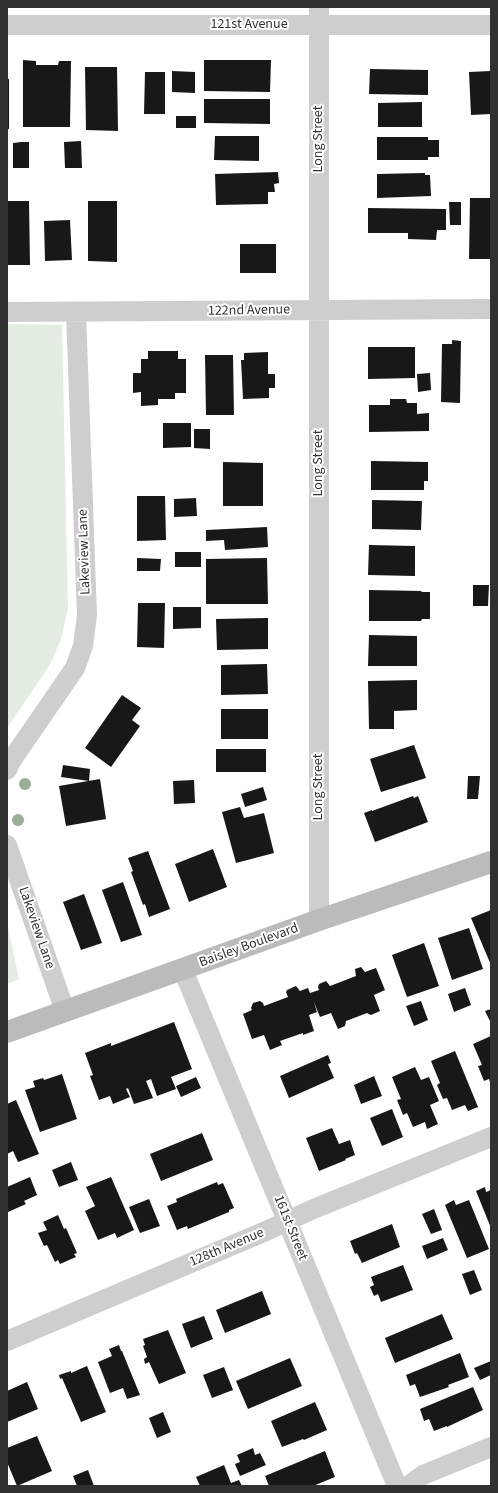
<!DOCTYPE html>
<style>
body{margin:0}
#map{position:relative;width:498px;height:1493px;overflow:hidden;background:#fff;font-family:"Source Sans 3",sans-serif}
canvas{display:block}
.frame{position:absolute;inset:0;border:8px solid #313131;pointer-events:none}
</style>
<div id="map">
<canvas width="498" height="1493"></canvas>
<div class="frame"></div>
</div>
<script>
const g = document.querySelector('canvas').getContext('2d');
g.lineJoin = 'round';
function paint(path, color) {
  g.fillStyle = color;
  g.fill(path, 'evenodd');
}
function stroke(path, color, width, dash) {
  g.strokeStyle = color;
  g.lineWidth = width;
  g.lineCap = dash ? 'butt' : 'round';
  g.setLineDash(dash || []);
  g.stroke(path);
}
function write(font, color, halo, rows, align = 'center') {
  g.font = font + ' "Source Sans 3",sans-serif';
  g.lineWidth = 4;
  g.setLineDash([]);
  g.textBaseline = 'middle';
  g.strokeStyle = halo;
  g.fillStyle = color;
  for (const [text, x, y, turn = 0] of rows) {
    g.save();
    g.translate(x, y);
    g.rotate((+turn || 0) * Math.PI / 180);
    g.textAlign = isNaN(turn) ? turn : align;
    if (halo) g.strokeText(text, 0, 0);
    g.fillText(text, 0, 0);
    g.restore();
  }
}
paint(new Path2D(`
 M7,324L62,325L68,608L61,640L49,666L7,728Z
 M7,922L19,979L7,984Z`), '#e3ede1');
paint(new Path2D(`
 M23,60L36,61V65H58L59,61H71L70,127H23Z
 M204,60H271L270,92L204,91Z
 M85,67H117L118,131L86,130Z
 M370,69L428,70V95L369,94Z
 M172,71L195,72V93L172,92Z
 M491,71V114L471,115L469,72Z
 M145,72H165V114H144Z
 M7,79H9V129H7Z
 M204,99H270V124L204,123Z
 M422,102V127H378V103Z
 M176,116H196V128H176Z
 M215,136H259V161L214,160Z
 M377,137H428V140H439V157H428V160H377Z
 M81,141L82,168H65L64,142Z
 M21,142H29V168H13V143Z
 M278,172L279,183L274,184L275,192H268V204L216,205L215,174Z
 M425,173V175H430L431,196L377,198V174Z
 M470,198H491V259H469Z
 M7,201H29L30,265H7Z
 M88,201H117V262L88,261Z
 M449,202H461V225H450Z
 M368,208L446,209V230H437L436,240L408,239V233H368Z
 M70,220L72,260L45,261L44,221Z
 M240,244H276V273H240Z
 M452,340L461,341L460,403L441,402L442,344H452Z
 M368,347H415V378L368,379Z
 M148,351H178V359H186V393H175V399H158V405L141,406V392L133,393V373H141V359H148Z
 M268,352V374H275V388H269V398L243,399L241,360H244V353Z
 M205,355H233L234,415H206Z
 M430,373L431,390L418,392L417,374Z
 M390,399H406L407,403H417V414L429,413V431L369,432V405H390Z
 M163,423H191V447L163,448Z
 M194,429H210V449L194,448Z
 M371,461L428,462V481H424V490H371Z
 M223,462L263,463V506H223Z
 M137,496H165L166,540L137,541Z
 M196,498L197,516L174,517V499Z
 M372,500L422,501L421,530L372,529Z
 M267,527L268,547L225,550L224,540L206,541V530Z
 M369,545L415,546V576L368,575Z
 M175,552H201V567H175Z
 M137,558L161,559L160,571H137Z
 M267,558L268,604H206V559Z
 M473,585H489L488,606H473Z
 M369,590L422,591L421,592H430V619H422L421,621H369Z
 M138,603H165L164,648L137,647Z
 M173,607H201V628L173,629Z
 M268,618V649L217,650L216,619Z
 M369,635L417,636V666H368Z
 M267,664L268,694L221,695V665Z
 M417,680V710L394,711V729H369L368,681Z
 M122,695L141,708L132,720L140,726L111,767L85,748Z
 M221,709H268V739H221Z
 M414,745L426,778L381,792L370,759Z
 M216,749H266V772H216Z
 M63,765L90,769L89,781L61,777Z
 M468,776H480L478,799H467Z
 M100,779L106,819L66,826L59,786Z
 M194,780L195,803L174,804L173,781Z
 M263,787L267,800L245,807L241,794Z
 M413,796L414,798L418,796L428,822L375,842L364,813L372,810V811Z
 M240,807L244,818L264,813L274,853L236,863L222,812Z
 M213,849L227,887L189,902L175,864Z
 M148,851L170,909L149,917L145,904L143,905L131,872L133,871L128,858Z
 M123,882L142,935L121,942L102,890Z
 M84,894L102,943L81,950L63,902Z
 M491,910V965L471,918Z
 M469,928L483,969L452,980L438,938Z
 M424,943L439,986L407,997L392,955Z
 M361,967L365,972L376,968L385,990L374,995L380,1011L371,1015L367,1013L346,1021L345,1026L338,1029L331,1013L320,1017L314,1002L317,1012L309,1015L314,1031L303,1035V1033L280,1041L282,1045L270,1050L264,1035L252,1039L243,1014L252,1010L251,1008L253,1003L260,1001L263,1003L264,1006L288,997L286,992L287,990L296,986L300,991L308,988L310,993L319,990L318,987L319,984L326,981L330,986L356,976L355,969Z
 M465,988L471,1005L454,1012L448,994Z
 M421,1001L428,1020L414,1026L406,1006Z
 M491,1009V1023L485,1011Z
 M174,1022L192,1069L171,1077L176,1089L157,1096L151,1079L146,1081L153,1098L134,1104L128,1088L126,1089L130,1097L113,1104L110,1096L99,1100L90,1076L93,1075L85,1053L111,1043V1046Z
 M491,1036V1085L489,1079L484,1081L478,1066L482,1065L473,1044Z
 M455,1051L478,1107L468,1111L465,1105L452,1110L447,1098L443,1099L437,1085L440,1083L431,1061Z
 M328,1055L331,1063L328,1064L334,1078L289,1098L280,1076Z
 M415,1067L421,1080L429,1077L439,1101L430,1105L438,1124L427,1129L425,1122L413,1127L407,1113L403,1115L397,1100L401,1099L392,1077Z
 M62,1074L77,1119L40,1132L25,1090L35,1087L33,1081L43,1078L44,1080Z
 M374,1076L382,1096L361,1104L354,1085Z
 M196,1077L201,1088L181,1097L176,1086Z
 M16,1100L39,1154L18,1162L13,1151L7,1154V1104Z
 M392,1109L403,1137L382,1146L370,1118Z
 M332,1128L339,1144L350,1140L355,1155L345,1159L346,1160L319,1171L306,1138Z
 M202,1133L213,1160L161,1181L150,1154Z
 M71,1162L78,1180L59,1187L52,1170Z
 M30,1177L37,1195L24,1201L26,1204L8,1212L7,1187Z
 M111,1177L134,1230L117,1238L115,1233L98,1240L85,1211L95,1206L86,1187Z
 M217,1182L218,1185L223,1183L234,1208L229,1210V1212L188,1229L187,1226L177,1230L167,1206L177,1202L176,1199Z
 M485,1187L486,1192L491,1190V1228L476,1191Z
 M149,1199L160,1226L140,1233L129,1207Z
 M454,1200L456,1205L469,1200L489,1249L467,1258L445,1205Z
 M434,1209L442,1230L431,1234L422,1214Z
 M58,1215L64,1229L66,1228L77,1253L74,1254L76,1257L60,1264L58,1260L55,1262L47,1245L44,1246L38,1233L47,1230L43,1222Z
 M392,1224L400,1247L362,1263L357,1253L355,1254L350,1241Z
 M443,1238L448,1250L427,1259L422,1246Z
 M403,1265L413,1290L381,1302L378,1294L374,1296L370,1287L374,1285L371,1277Z
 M474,1270L482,1290L470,1295L462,1274Z
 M262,1291L271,1314L225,1333L216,1310Z
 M442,1314L453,1339L395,1363L385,1338Z
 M204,1316L213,1339L191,1348L182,1324Z
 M168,1330L186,1373L159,1384L149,1362L145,1364L144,1359L147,1357L143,1346L145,1345L143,1339Z
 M119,1345L121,1351H122L140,1395L127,1399L123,1388L110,1393L98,1362L112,1356L109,1349Z
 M460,1353L469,1377L448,1385L449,1387L420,1397L415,1384L410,1386L406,1375Z
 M290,1358L302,1386L248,1409L236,1381Z
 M491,1361V1375L480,1380L474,1368Z
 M87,1366L106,1412L81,1422L62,1378L60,1379L59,1375L71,1371V1373Z
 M224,1367L233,1390L212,1398L203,1375Z
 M27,1382L38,1409L7,1422V1391Z
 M473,1387L483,1410L447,1427V1426L434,1431L429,1419L424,1421L420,1409Z
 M315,1402L327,1430L304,1440L303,1439L282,1447L271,1421Z
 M163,1412L171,1432L157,1438L149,1418Z
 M37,1436L52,1471L17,1486L7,1462V1448Z
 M253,1448L255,1455L260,1453L266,1465L240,1476L235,1464L240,1462L237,1455Z
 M325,1451L335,1477L313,1486H269L265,1476Z
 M224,1465L231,1483L239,1480L242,1486H200L196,1477Z
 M88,1470L94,1486H77L73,1476Z`), '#181818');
stroke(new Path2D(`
 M319,7V920
 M7,25H491
 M7,312L491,309
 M7,770L11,761L75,668L83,646L87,615L76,312
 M7,845L65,1011
 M183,970L397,1486
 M7,1341L266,1231L311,1210L491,1137
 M408,1486L423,1475L491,1447`), '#cecece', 20);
stroke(new Path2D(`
 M7,1032L319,920L491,862`), '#bbb', 22);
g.fillStyle = '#9aad97';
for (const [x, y] of [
 [25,784],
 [18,820]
]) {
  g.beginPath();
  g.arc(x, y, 6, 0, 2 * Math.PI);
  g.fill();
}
write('14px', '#313131', '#fff', [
 ["121st Avenue",249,25],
 ["Long Street",319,139,-90],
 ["122nd Avenue",249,311,-1],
 ["Long Street",319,463,-90],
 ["Lakeview Lane",85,552,-92],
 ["Long Street",319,787,-90],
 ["Lakeview Lane",36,928,71],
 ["Baisley Boulevard",249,946,-20],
 ["161st Street",290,1228,68],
 ["128th Avenue",227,1248,-23]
]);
</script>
